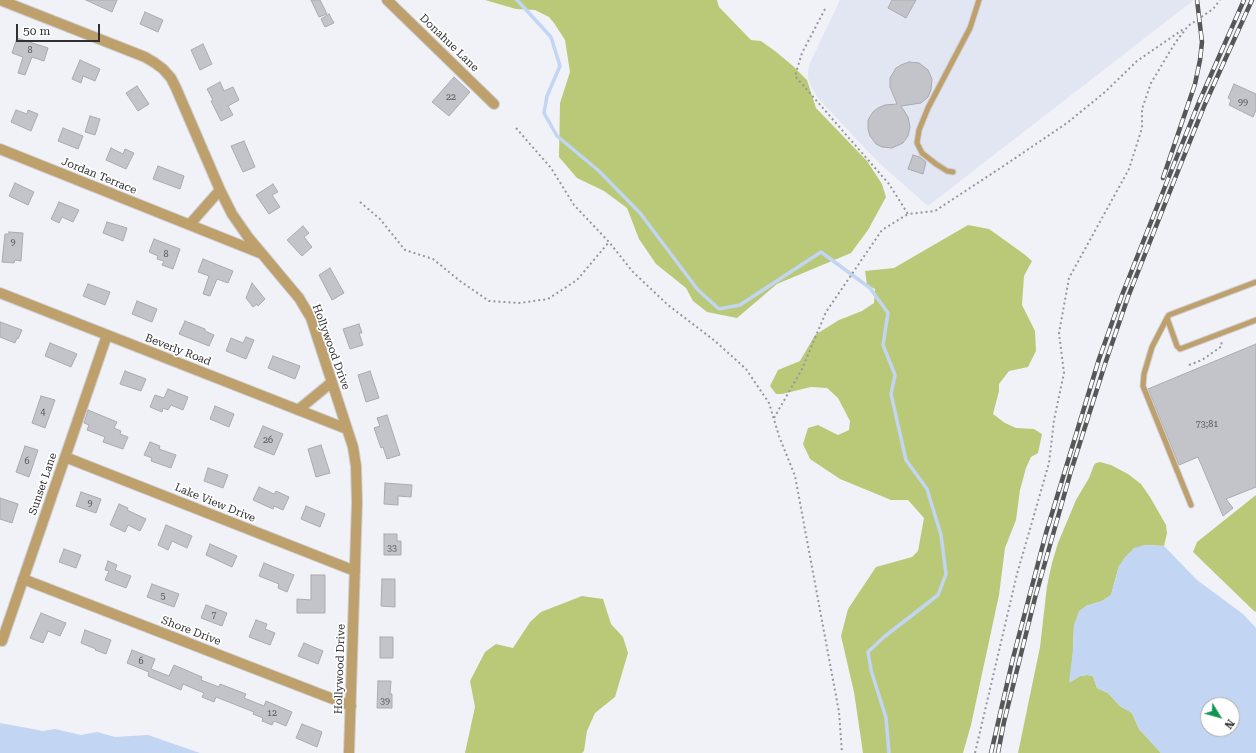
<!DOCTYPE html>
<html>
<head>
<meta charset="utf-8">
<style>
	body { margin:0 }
	#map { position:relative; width:1256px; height:753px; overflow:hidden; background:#f0f2f7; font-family:"Roboto Serif",serif }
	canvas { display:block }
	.north { position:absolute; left:1200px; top:697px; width:40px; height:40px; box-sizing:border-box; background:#fff; border:1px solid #adadad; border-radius:50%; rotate:127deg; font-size:11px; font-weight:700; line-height:16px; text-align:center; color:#313133 }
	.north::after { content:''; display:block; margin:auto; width:14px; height:18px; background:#129553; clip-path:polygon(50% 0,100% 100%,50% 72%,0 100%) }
	.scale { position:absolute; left:16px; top:24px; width:84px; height:18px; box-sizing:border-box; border:2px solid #313133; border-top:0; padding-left:5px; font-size:12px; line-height:14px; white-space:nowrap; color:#313133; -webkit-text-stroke:3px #fff; paint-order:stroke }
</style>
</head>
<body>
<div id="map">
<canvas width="1256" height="753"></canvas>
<div class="north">N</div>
<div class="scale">50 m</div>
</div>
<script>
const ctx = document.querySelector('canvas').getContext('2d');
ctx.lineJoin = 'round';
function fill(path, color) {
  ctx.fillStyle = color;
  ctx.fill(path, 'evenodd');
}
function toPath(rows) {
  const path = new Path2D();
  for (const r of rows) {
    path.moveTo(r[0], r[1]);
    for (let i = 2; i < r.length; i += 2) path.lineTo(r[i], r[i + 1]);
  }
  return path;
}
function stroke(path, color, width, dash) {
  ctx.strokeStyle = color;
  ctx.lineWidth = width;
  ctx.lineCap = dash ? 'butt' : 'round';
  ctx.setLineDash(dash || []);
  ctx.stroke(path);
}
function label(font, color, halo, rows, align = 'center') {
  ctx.font = font + ' "Roboto Serif",serif';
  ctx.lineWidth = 3.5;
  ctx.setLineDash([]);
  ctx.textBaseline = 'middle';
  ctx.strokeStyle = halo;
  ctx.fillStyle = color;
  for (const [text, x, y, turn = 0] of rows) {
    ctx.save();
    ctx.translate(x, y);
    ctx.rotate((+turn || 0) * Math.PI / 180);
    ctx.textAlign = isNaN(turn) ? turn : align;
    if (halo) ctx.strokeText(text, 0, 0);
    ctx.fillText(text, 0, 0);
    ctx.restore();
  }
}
const built = toPath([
	[840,0,1194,0,928,206,878,162,817,97,812,88,808,78,808,71,810,63]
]);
const green = toPath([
	[485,0,717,0,719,7,751,40,761,41,775,51,793,66,807,80,816,108,867,161,882,184,886,197,868,230,851,253,777,284,737,318,707,312,693,301,686,288,656,264,639,239,627,208,604,191,577,178,559,157,560,103,570,72,565,40,554,23,549,17,535,10,516,9],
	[968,225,989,229,1024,254,1032,261,1024,276,1022,305,1035,331,1036,351,1028,367,1009,371,999,384,999,391,993,414,1005,423,1016,428,1034,429,1042,434,1038,453,1031,457,1026,468,1020,490,1016,520,1005,548,999,595,971,725,963,753,863,753,854,692,841,636,848,609,876,567,912,557,918,551,924,518,908,500,891,500,840,479,810,459,803,444,808,428,818,425,838,435,849,430,850,421,838,398,827,388,811,387,782,394,776,394,770,386,778,370,800,361,815,335,839,320,862,311,874,303,875,289,867,285,865,271,894,268],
	[1100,462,1111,465,1128,474,1141,484,1150,497,1166,525,1167,533,1164,546,1144,545,1119,566,1111,595,1102,601,1086,606,1074,625,1073,651,1070,682,1080,676,1087,675,1093,676,1097,688,1108,693,1120,706,1132,713,1139,729,1161,753,1018,753,1040,647,1047,586,1052,563,1058,543,1076,500,1089,478,1094,465,1096,463],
	[1256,495,1256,612,1254,611,1193,552,1197,542],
	[582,596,603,599,611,624,623,637,628,653,615,697,595,713,587,731,584,751,582,753,465,753,475,707,470,681,485,652,496,644,513,648,530,622,541,612]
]);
const water = toPath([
	[1144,545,1164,546,1197,580,1243,614,1256,628,1256,753,1161,753,1139,729,1132,713,1120,706,1108,693,1097,688,1093,676,1087,675,1080,676,1069,682,1073,651,1074,625,1079,611,1086,606,1102,601,1111,595,1119,566,1125,557,1134,548],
	[1208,705,1232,705,1232,729,1208,729],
	[0,723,43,731,55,729,81,735,97,732,115,737,148,735,200,753,0,753]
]);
const stream = toPath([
	[517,0,551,37,560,66,547,96,544,113,557,136,599,171,640,213,698,290,719,309,740,305,821,252,870,288,888,313,883,345,895,375,891,394,906,460,927,489,941,535,946,574,938,595,884,637,868,652,871,670,886,718,889,753]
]);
const building = toPath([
	[86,0,117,0,112,12,86,0],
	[311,0,320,0,327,14,319,17,311,0],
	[892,0,916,0,906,18,888,8,892,0],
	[145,12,163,20,158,32,140,24,145,12],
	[329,14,334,23,325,27,321,19,329,14],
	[17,38,48,48,44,61,32,57,25,75,18,73,23,57,12,53,17,38],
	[203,44,212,64,200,70,191,50,203,44],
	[80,60,100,69,95,81,83,76,81,83,72,79,80,60],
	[909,62,919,63,928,70,932,79,931,90,928,97,921,103,901,106,908,117,910,127,908,136,903,143,892,148,882,147,876,144,870,136,868,129,868,120,873,112,878,108,885,105,897,104,890,87,890,78,896,68,901,65,909,62],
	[454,77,470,92,449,116,432,102,454,77],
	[220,82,224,91,233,87,239,100,228,106,233,115,221,121,211,101,213,100,207,89,220,82],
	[1234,84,1256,94,1256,110,1253,117,1229,105,1231,100,1228,98,1234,84],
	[137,86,149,104,138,111,126,93,137,86],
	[16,110,27,114,28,110,38,114,31,131,11,122,16,110],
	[90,116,100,119,95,135,85,132,90,116],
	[63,128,83,136,78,149,58,141,63,128],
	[244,141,255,167,243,172,231,146,244,141],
	[111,148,123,154,125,149,134,153,126,169,106,160,111,148],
	[913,155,920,157,926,162,923,174,908,169,913,155],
	[158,166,184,176,180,189,153,179,158,166],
	[15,183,34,192,28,205,9,196,15,183],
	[273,184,278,192,272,195,280,207,269,214,256,195,273,184],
	[59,202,79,210,73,222,62,217,59,223,51,219,59,202],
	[107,222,127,228,123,241,103,233,107,222],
	[303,226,309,233,304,237,312,247,302,256,287,240,303,226],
	[9,232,23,233,21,261,15,260,14,263,2,262,5,234,9,234,9,232],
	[154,239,180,249,173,269,162,265,164,261,157,259,158,256,149,252,154,239],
	[203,259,233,271,228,283,217,279,210,296,203,294,209,276,198,272,203,259],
	[330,268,344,293,332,300,319,275,330,268],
	[252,283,265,299,258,306,257,304,253,307,246,298,252,283],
	[88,284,110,292,105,305,83,296,88,284],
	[137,301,157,309,152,322,132,314,137,301],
	[185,321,205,329,205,331,214,335,209,346,179,334,185,321],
	[0,322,22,330,18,339,17,338,15,343,0,337,0,322],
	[359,324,362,333,359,333,363,345,350,349,343,329,359,324],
	[246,337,254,340,246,359,226,351,231,338,243,343,246,337],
	[50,343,77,354,71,367,45,356,50,343],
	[1256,344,1256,487,1226,499,1233,508,1223,516,1198,457,1179,465,1148,389,1256,344],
	[273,356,300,366,295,379,268,368,273,356],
	[125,371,146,379,141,391,120,384,125,371],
	[370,371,379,398,366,402,358,375,370,371],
	[168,389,188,397,183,410,171,405,168,410,163,408,162,412,150,407,155,395,164,398,168,389],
	[41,396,55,400,45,428,32,423,41,396],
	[215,406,234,414,229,427,210,419,215,406],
	[88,410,117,422,114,428,121,431,120,434,128,437,123,449,103,442,105,437,87,430,89,425,84,423,88,410],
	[387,415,400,455,387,459,383,447,381,448,374,428,380,426,377,418,387,415],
	[263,426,283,434,274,455,254,447,263,426],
	[150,442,160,446,159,449,176,455,171,468,151,461,152,458,144,455,150,442],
	[321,445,330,473,316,477,308,449,321,445],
	[25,446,38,450,29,477,16,472,25,446],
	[208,468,228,475,223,488,204,481,208,468],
	[385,483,412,485,411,497,398,496,398,505,384,504,385,483],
	[259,487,274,494,276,491,289,497,283,510,274,506,273,509,253,500,259,487],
	[81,492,101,499,96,513,76,506,81,492],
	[0,498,18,504,12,523,0,519,0,498],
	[119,504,128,508,127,510,146,519,140,531,128,525,125,532,110,525,119,504],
	[306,506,325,514,320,527,301,519,306,506],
	[166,525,192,536,187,548,172,541,168,550,158,545,166,525],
	[384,534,397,534,397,541,401,541,401,555,384,555,384,534],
	[210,544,237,556,232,567,206,555,210,544],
	[64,549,81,555,76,568,59,562,64,549],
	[108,561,117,565,115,570,131,576,126,588,105,580,109,571,105,570,108,561],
	[264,563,294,575,287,592,278,588,279,584,259,576,264,563],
	[311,575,325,575,325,613,297,613,297,599,311,600,311,575],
	[382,579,395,579,395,607,381,606,382,579],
	[152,584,179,594,174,607,147,597,152,584],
	[206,605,227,613,222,626,201,618,206,605],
	[41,613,66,623,60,636,48,631,43,643,30,638,41,613],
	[256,620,267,624,265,629,275,633,270,645,249,637,256,620],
	[85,630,111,640,106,654,95,650,96,649,81,643,85,630],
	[380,637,393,637,393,658,380,658,380,637],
	[304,643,323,651,318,664,298,656,304,643],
	[132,650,155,659,151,669,169,676,174,665,202,677,201,680,219,687,220,684,246,694,244,698,264,706,266,701,292,712,286,726,274,721,272,725,262,721,263,718,253,714,254,712,216,697,214,702,202,697,204,693,183,684,181,690,148,676,149,672,127,663,132,650],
	[378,681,391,681,390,694,392,694,392,708,377,708,378,681],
	[302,724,322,732,317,747,296,738,302,724]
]);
const path = toPath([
	[825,9,802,53,795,76,889,184,908,214,935,211,1005,165,1067,123,1105,92,1137,61,1185,28],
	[516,128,551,168,574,205,609,242,633,272,668,305,715,341,746,369,769,403,779,436,795,476,839,712,842,753],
	[360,202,380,219,405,250,433,259,460,281,489,301,519,303,548,299,577,280,609,242],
	[1189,365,1202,360,1222,346,1221,341],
	[774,418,802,369,826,312,882,230,908,214],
	[975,753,1017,574,1049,463,1054,420,1064,373,1059,333,1069,278,1129,169,1142,128,1142,109,1151,83,1175,43,1188,26,1213,9,1220,0]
]);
const lane = toPath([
	[953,172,947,171,936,164,922,153,917,143,919,130,928,108,970,28,979,0],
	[1256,282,1169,315,1167,318,1177,346,1180,349,1256,320],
	[1167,318,1152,347,1144,374,1143,386,1191,505]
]);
const street = toPath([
	[0,0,145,57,155,63,163,69,171,78,176,88,220,190,232,214,248,237,299,298,311,318,353,447,356,466,357,502,349,753],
	[387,0,494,104],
	[0,149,260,253],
	[190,224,220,190],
	[0,293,347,429],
	[298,410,332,382],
	[65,457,355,571],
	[23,579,351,706],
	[2,641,107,335]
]);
const rail = toPath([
	[1163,178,1195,84,1200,60,1202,42,1197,0],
	[991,753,1013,658,1046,533,1099,359,1122,295,1174,164,1199,102,1244,0],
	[998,753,1004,722,1035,598,1071,471,1106,361,1128,297,1180,166,1205,104,1252,0]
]);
const numberNames = [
	["8",30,50],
	["22",451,97],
	["99",1243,102],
	["9",13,242],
	["8",166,254],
	["4",43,412],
	["73;81",1207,424],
	["26",268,440],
	["6",27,461],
	["9",90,503],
	["33",392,548],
	["5",163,596],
	["7",214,615],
	["6",141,661],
	["39",385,701],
	["12",272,713]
];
const streetNames = [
	["Donahue Lane",449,43,44],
	["Jordan Terrace",99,176,22],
	["Hollywood Drive",331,347,70],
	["Beverly Road",178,350,21],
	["Sunset Lane",43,484,-71],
	["Lake View Drive",215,503,22],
	["Shore Drive",191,631,21],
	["Hollywood Drive",340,669,-88]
];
fill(built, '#e1e6f2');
fill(green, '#bac978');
fill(water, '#c2d5f2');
stroke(stream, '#c2d5f2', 3.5);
fill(building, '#c2c4c9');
stroke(building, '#a9abaf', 1);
stroke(lane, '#cecfd4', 7);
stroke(street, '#cecfd4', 12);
stroke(path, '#96979b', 2, [2, 3]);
stroke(lane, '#bea06c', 5);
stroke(street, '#bea06c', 10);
stroke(rail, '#57575a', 4.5);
stroke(rail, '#fff', 3, [9]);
label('9px', '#555658', null, numberNames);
label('11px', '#313133', '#fff', streetNames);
</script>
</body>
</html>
